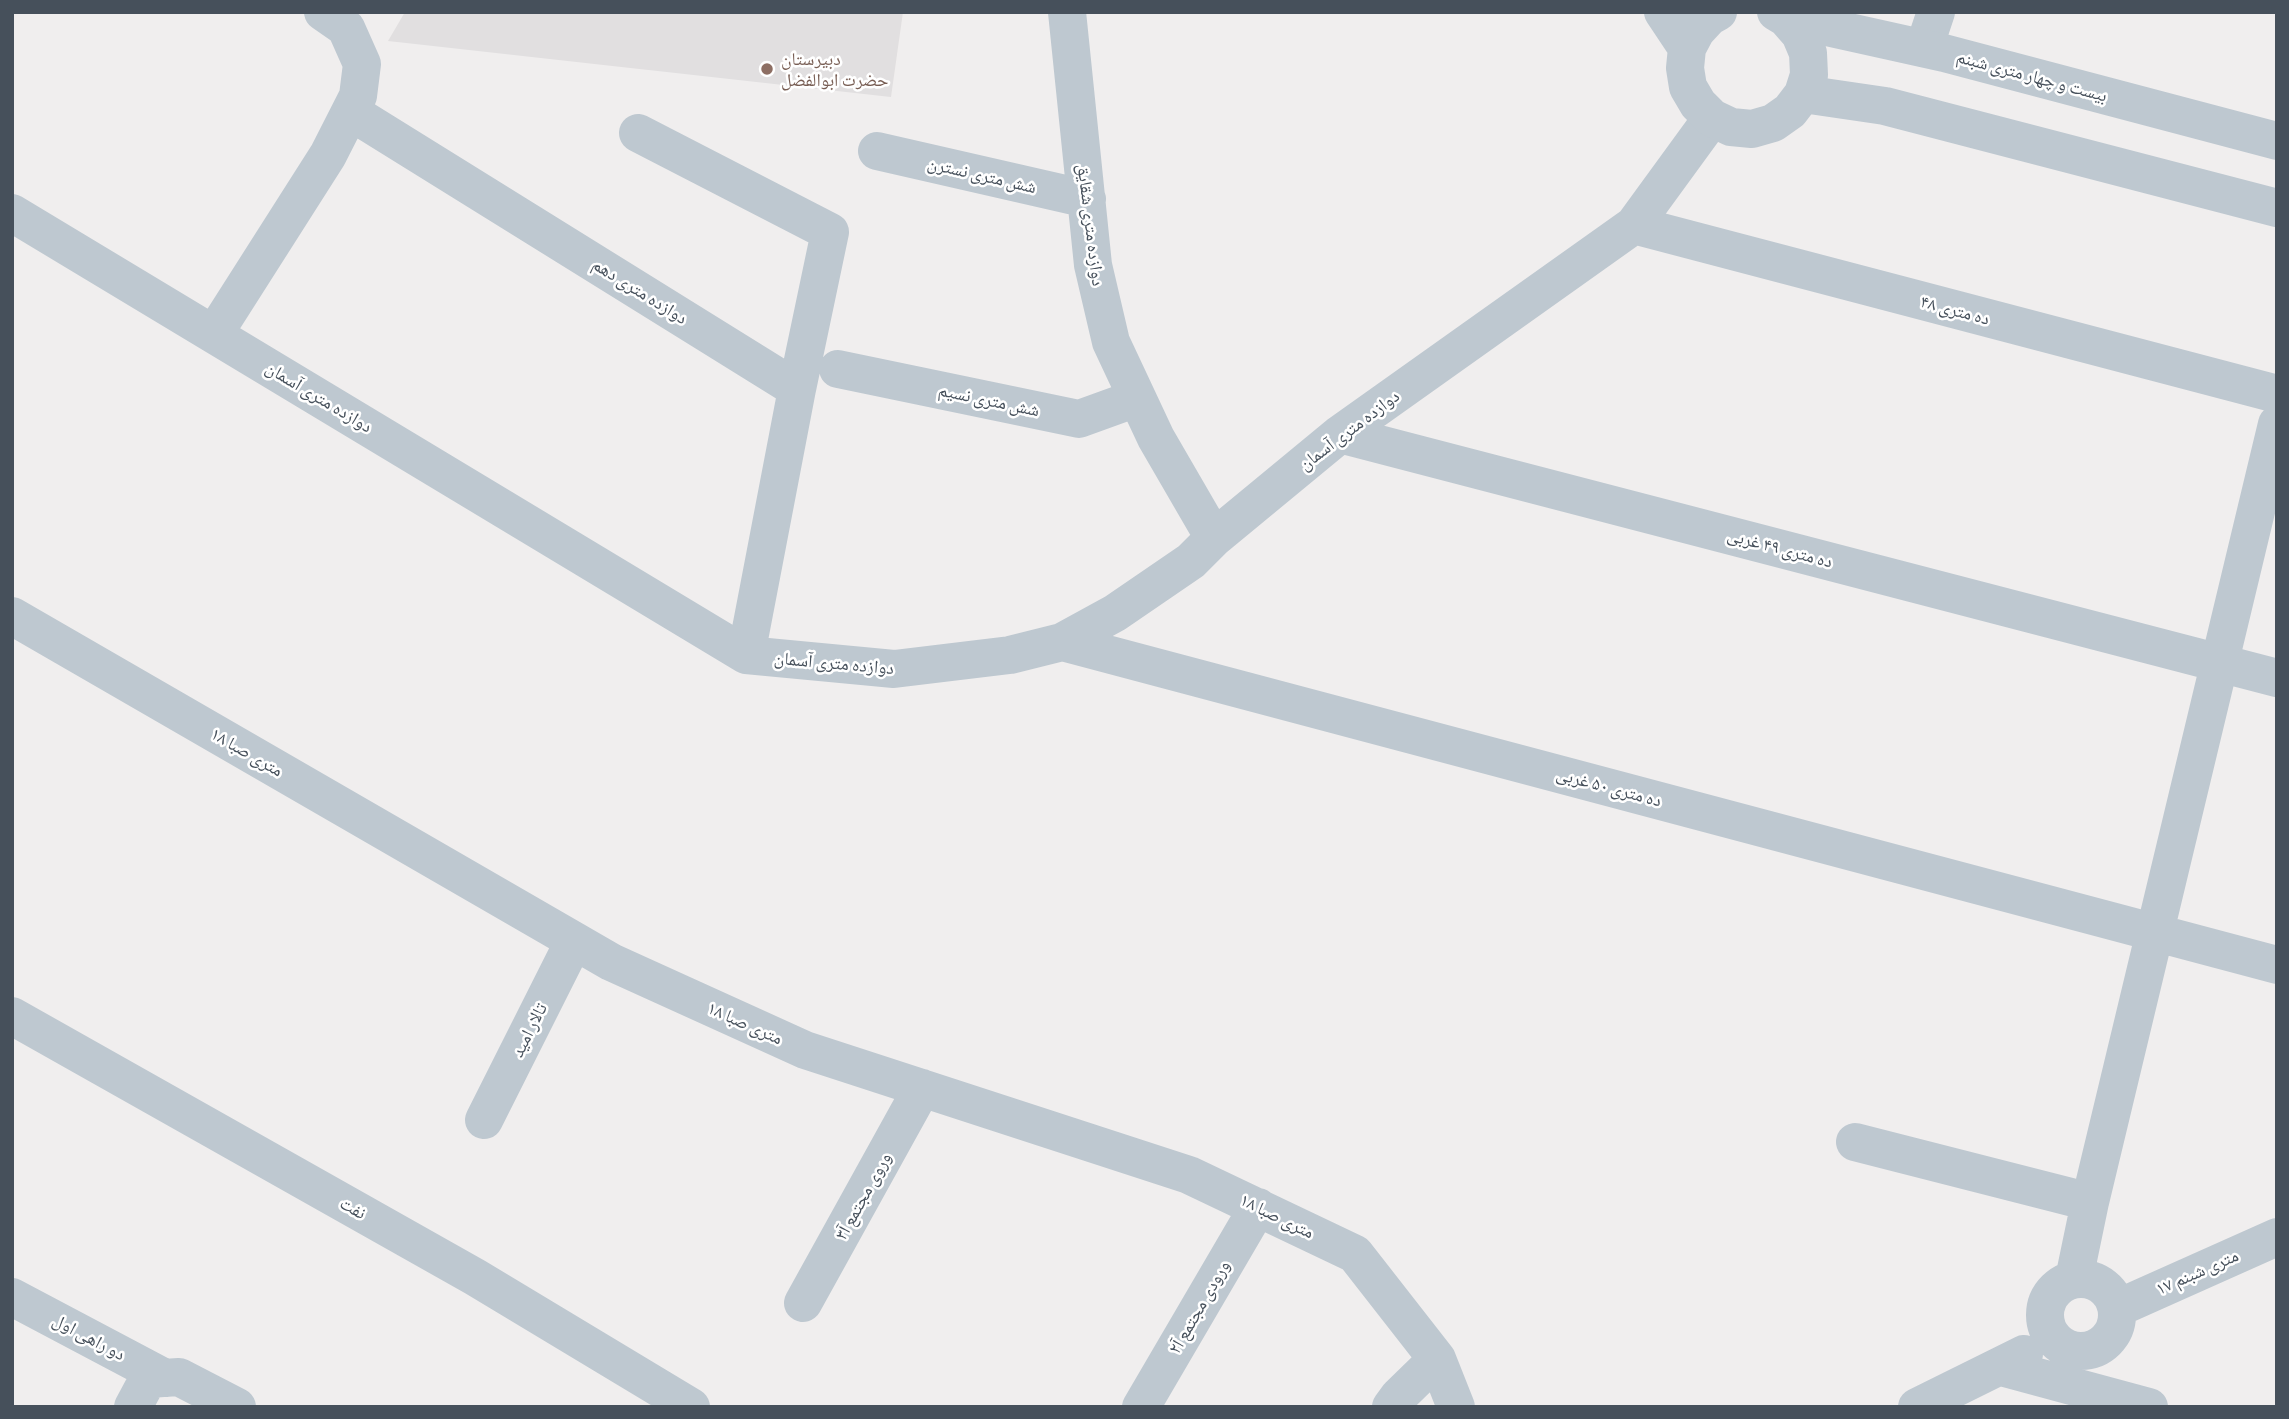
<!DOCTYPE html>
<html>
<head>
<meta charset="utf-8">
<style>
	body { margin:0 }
	#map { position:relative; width:2289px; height:1419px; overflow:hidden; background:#f0eeee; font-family:Commissioner,sans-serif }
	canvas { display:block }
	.frame { position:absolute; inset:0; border:14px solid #46505b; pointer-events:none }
</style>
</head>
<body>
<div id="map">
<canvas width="2289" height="1419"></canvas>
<div class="frame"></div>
</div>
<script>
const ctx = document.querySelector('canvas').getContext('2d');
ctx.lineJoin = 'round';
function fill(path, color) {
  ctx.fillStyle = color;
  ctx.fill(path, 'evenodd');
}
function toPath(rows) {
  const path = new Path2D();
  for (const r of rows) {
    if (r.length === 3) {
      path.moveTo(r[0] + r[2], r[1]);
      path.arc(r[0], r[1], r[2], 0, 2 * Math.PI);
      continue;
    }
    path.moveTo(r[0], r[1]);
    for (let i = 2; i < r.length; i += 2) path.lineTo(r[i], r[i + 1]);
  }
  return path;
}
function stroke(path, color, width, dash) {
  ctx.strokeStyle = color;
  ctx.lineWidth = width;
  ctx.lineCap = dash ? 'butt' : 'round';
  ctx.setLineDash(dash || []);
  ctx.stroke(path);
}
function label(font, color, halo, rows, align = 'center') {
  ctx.font = font + ' Commissioner,"Noto Naskh Arabic",sans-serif';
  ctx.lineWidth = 5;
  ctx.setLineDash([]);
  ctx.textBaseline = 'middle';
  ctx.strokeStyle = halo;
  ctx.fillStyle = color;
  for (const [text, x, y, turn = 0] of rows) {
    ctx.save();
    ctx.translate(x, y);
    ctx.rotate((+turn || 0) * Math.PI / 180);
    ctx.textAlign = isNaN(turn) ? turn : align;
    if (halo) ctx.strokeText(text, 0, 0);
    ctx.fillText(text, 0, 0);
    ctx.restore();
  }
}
const education = toPath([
	[405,12,903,12,891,97,388,41]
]);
const minor = toPath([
	[1067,12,1093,265,1111,342,1156,438,1214,538],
	[1924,48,1936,12],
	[351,112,797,389,746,655],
	[638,133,830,232,797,389],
	[877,151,1087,199],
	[12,213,746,655,894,669,1010,655,1062,642,1115,613,1191,561,1214,538,1340,434,1634,225,1712,118],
	[1634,225,2277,394],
	[214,334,328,155,358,96,362,64,346,28,323,12],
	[838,369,1079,419,1137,398],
	[1340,434,2277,678],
	[12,616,611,962,805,1050,1189,1175,1355,1254,1437,1359,1456,1407],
	[1062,642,2277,965],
	[12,1016,475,1277,691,1407],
	[484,1120,574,941],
	[1855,1142,2090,1202],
	[2081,1315,36],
	[2074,1279,2090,1202,2277,424],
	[12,1297,165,1378],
	[803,1303,922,1088],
	[2118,1308,2277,1237],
	[2001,1367,2149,1407],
	[133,1407,148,1379,179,1377,237,1407],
	[1141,1407,1258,1207],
	[1391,1407,1399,1396,1437,1359],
	[1917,1407,2024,1354]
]);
const tertiary = toPath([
	[1663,12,1687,48],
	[1718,12,1709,17,1696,31,1687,48,1685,68,1688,87,1698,104,1712,118,1731,127,1752,129,1773,123,1790,111,1803,94,1809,75,1808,53,1800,34,1786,18,1776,12],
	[1786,18,1944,53,2277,141],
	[1803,94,1885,106,2277,208]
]);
const markers = [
	[767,69,7,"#8d6e63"]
];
const educationNames = [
	["دبیرستان",781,59],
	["حضرت ابوالفضل",781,80]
];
const streetNames = [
	["بیست و چهار متری شبنم",2032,76,15],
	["شش متری نسترن",982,175,13],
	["دوازده متری شقایق",1091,225,83],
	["دوازده متری دهم",640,291,32],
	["ده متری ۴۸",1955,310,15],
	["دوازده متری آسمان",319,397,31],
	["شش متری نسیم",989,400,12],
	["دوازده متری آسمان",1349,430,-37],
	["ده متری ۴۹ غربی",1780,548,15],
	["دوازده متری آسمان",834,663,5],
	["متری صبا ۱۸",247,752,30],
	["ده متری ۵۰ غربی",1609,787,15],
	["متری صبا ۱۸",745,1023,24],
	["تالار امید",529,1030,-63],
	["وروی مجتمع آ۳",863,1196,-61],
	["نفت",353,1208,29],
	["متری صبا ۱۸",1277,1216,26],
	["۱۷ متری شبنم",2197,1272,-24],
	["ورودی مجتمع آ۲",1199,1307,-60],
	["دو راهی اول",89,1337,28]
];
fill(education, '#e1dfe0');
stroke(minor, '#bec8d0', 38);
stroke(tertiary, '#bec8d0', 38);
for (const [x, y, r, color] of markers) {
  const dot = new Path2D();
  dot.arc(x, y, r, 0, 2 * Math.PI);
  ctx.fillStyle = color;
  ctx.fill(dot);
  stroke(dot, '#fff', 2.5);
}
label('18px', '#785e54', '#fff', educationNames, 'left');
label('18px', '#46505b', '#fff', streetNames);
</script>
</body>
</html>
